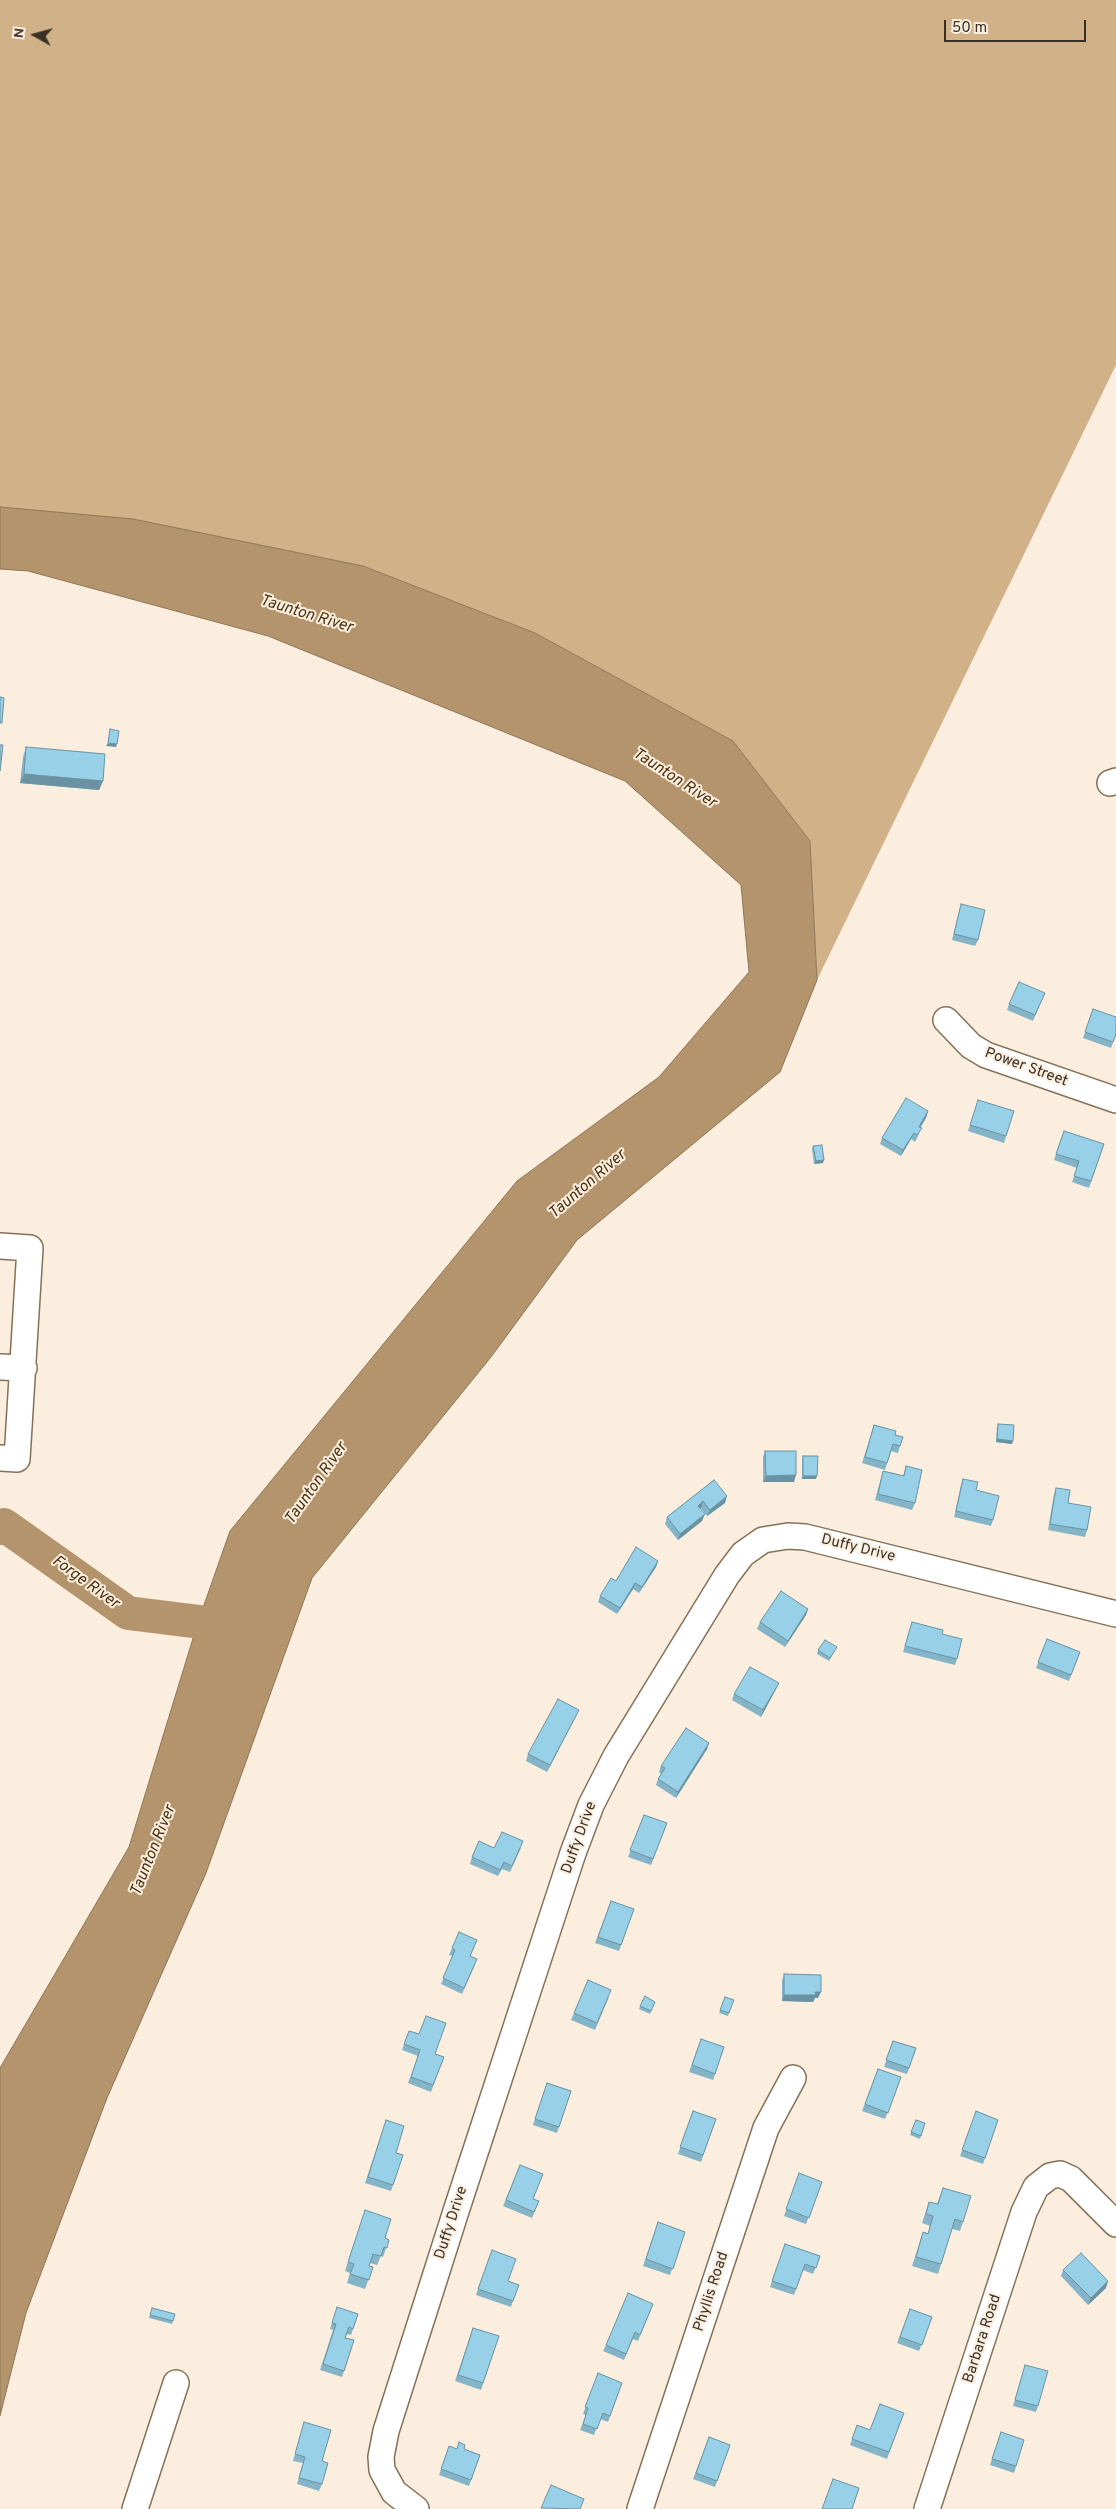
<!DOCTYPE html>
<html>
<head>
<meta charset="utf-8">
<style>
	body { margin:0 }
	#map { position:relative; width:1116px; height:2509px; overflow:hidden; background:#fceede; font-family:Overpass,sans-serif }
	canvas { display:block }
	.north { position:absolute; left:10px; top:10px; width:50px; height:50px; -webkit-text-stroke:4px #fceede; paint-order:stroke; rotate:277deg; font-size:14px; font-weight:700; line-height:20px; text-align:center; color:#383025 }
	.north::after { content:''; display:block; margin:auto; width:18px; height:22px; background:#383025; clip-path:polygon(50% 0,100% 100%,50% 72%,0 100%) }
	.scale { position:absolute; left:944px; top:20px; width:142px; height:22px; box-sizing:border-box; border:2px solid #383025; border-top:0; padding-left:6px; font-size:15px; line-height:18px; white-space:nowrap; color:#383025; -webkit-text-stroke:4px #fceede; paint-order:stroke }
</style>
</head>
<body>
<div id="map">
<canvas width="1116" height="2509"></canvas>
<div class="north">N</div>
<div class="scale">50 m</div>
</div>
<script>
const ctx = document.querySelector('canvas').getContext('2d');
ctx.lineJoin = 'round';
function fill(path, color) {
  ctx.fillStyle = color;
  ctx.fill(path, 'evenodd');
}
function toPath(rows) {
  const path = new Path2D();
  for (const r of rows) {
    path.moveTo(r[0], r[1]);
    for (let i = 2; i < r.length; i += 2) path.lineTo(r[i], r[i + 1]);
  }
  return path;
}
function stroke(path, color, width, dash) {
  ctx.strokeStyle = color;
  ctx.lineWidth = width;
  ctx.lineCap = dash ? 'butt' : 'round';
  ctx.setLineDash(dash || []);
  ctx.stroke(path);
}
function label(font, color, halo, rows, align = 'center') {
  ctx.font = font + ' Overpass,sans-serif';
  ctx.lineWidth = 4;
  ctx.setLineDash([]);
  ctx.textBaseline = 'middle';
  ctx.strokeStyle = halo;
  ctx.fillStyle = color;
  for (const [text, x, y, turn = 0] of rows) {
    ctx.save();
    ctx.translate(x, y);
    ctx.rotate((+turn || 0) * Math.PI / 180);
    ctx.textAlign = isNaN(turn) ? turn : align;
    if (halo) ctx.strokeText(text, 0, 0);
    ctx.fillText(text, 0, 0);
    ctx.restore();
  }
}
const forest = toPath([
	[0,0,1116,0,1116,365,817,980,810,841,733,741,535,633,363,566,133,519,0,507]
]);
const water = toPath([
	[0,507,133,519,363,566,535,633,733,741,810,841,817,980,780,1072,577,1240,491,1357,312,1578,206,1873,107,2098,26,2313,0,2416,0,2068,129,1847,198,1622,230,1531,517,1181,659,1077,749,972,741,885,625,781,268,636,28,571,0,569,0,507]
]);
const river = toPath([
	[0,1528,4,1525,128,1613,240,1627]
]);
const minor = toPath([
	[1110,783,1116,781],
	[946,1020,971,1046,986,1055,1116,1100],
	[0,1246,30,1248,17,1459,0,1458],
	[0,1367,24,1368],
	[135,2509,176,2383],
	[416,2509,394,2492,382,2470,381,2457,386,2431,457,2208,573,1853,591,1805,616,1756,727,1575,743,1554,763,1540,788,1536,805,1537,1116,1614],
	[640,2509,766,2128,793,2078],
	[927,2509,1024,2212,1036,2187,1050,2176,1060,2174,1071,2179,1116,2224]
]);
const wall = toPath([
	[26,747,103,781,99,790,20,783,23,757],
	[961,904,978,940,975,946,952,940],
	[1045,993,1033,1021,1007,1010,1009,1004],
	[1093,1009,1116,1034,1111,1048,1083,1038],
	[978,1100,1014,1111,1004,1143,968,1131],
	[928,1111,926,1118,920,1127,919,1134,915,1142,911,1139,901,1156,880,1144,882,1138],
	[1064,1131,1104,1144,1089,1188,1072,1182,1077,1168,1054,1160],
	[813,1146,823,1163,814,1164,812,1149],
	[998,1424,1012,1444,996,1442,997,1427],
	[874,1425,895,1435,900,1446,898,1453,891,1451,885,1470,862,1463],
	[765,1451,794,1482,763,1482,763,1457],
	[803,1456,816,1479,802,1479,802,1459],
	[906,1466,915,1503,912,1510,875,1500,883,1471,903,1476],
	[963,1479,976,1490,993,1520,991,1526,954,1517,961,1485],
	[714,1480,725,1503,707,1516,701,1508,700,1508,702,1521,678,1540,665,1524,667,1517],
	[1056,1488,1087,1530,1085,1537,1048,1530,1054,1494],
	[658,1561,656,1567,639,1593,633,1589,617,1614,598,1602,600,1596,616,1581],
	[808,1609,806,1615,785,1647,757,1629,760,1622],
	[912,1622,942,1634,957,1659,955,1665,903,1652],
	[1047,1639,1080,1652,1069,1681,1036,1668],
	[837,1647,829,1661,817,1654,818,1650],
	[779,1683,776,1689,761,1717,732,1700,734,1694],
	[576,1716,547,1772,526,1761,528,1754],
	[709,1743,707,1749,676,1798,656,1785,658,1779,661,1774,659,1772,661,1766],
	[644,1815,667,1823,651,1865,628,1857],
	[494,1848,521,1848,510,1872,502,1869,498,1876,470,1864,472,1857],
	[611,1901,634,1909,619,1951,595,1943],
	[475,1946,470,1956,475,1965,462,1994,441,1984,453,1956,449,1955,452,1948],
	[784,1974,818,1998,815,1998,813,2002,782,2001,782,1981],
	[609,1997,595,2030,571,2020,574,2013],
	[725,1997,729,2013,728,2016,719,2013],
	[655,2002,650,2014,639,2009,640,2006],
	[409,2031,435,2054,444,2057,431,2092,408,2083,418,2056,402,2050],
	[701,2039,724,2047,713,2080,689,2072],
	[893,2041,916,2048,907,2074,884,2067],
	[878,2069,901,2077,885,2119,862,2111],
	[547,2083,571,2091,557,2133,533,2125],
	[693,2111,716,2119,701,2162,678,2154],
	[976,2111,998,2120,983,2164,960,2156],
	[386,2120,396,2153,403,2155,391,2191,365,2183],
	[916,2120,925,2123,920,2139,910,2135],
	[520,2165,533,2199,539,2201,532,2218,503,2206],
	[799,2173,822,2182,806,2224,784,2216],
	[943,2188,963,2222,960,2231,952,2229,938,2274,912,2266,923,2232,928,2233,930,2226,922,2223,929,2202,937,2204],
	[362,2219,385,2238,389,2240,383,2257,381,2256,377,2265,370,2263,369,2266,373,2267,365,2289,347,2283,350,2273,345,2271],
	[658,2222,685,2232,670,2275,643,2266],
	[785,2244,820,2256,813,2274,803,2270,794,2295,770,2287],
	[492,2250,508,2281,513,2301,511,2307,476,2295],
	[1063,2270,1106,2288,1088,2305,1061,2276],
	[337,2307,358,2314,351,2335,347,2334,345,2338,354,2340,342,2377,320,2370,333,2330,330,2329],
	[152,2308,175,2314,172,2324,149,2318],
	[910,2309,932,2317,919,2351,897,2343],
	[651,2310,638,2341,633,2339,624,2360,603,2351,606,2345],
	[473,2328,499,2336,481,2390,455,2381],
	[1025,2365,1038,2406,1036,2412,1013,2406],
	[598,2373,622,2383,608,2422,600,2419,594,2435,580,2430,586,2415,583,2414],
	[904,2413,887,2459,850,2445,857,2425,870,2430],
	[304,2422,322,2461,322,2484,319,2491,297,2484,303,2463,293,2461],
	[1001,2432,1024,2440,1014,2473,990,2465],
	[709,2437,730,2445,715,2487,693,2479],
	[449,2446,457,2449,464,2449,480,2455,469,2486,439,2475]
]);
const shadedWall = toPath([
	[108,743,117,744,116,747,106,746],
	[24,774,103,781,99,790,20,783],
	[928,1111,926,1118,917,1133,919,1127],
	[914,1133,911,1139,901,1156,903,1150],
	[824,1160,823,1163,814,1164,816,1161],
	[997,1439,1013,1441,1012,1444,996,1442],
	[796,1475,794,1482,763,1482,766,1476],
	[803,1476,817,1476,816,1479,802,1479],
	[727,1496,725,1503,707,1516,710,1510],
	[703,1501,701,1508,695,1512,698,1506],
	[705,1514,702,1521,678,1540,680,1534],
	[658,1561,656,1567,639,1593,642,1587],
	[635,1583,633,1589,617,1614,620,1608],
	[808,1609,806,1615,785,1647,788,1641],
	[779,1683,776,1689,761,1717,763,1710],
	[579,1710,576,1716,547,1772,550,1765],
	[709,1743,707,1749,676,1798,678,1792],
	[815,1992,821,1992,818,1998,815,1998,813,2002,782,2001,784,1995],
	[1108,2281,1106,2288,1088,2305,1091,2298]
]);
const building = toPath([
	[0,697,4,698,2,723,0,723,0,697],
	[110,729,119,731,117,744,108,743,110,729],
	[0,745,3,745,0,771,0,745],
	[26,747,105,754,103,781,24,774,26,747],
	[961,904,985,910,978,940,954,934,961,904],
	[1019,982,1045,993,1035,1015,1009,1004,1019,982],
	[1093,1009,1116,1017,1116,1034,1113,1042,1085,1032,1093,1009],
	[906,1098,928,1111,919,1127,922,1128,917,1135,914,1133,903,1150,882,1138,906,1098],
	[978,1100,1014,1111,1006,1136,970,1125,978,1100],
	[1064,1131,1104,1144,1091,1181,1074,1176,1079,1161,1056,1154,1064,1131],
	[822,1145,824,1160,816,1161,813,1146,822,1145],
	[998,1424,1014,1425,1013,1441,997,1439,998,1424],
	[874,1425,896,1431,895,1435,903,1437,900,1446,893,1444,887,1463,865,1457,874,1425],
	[765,1451,796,1451,796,1475,766,1476,765,1451],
	[803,1456,818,1456,817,1476,803,1476,803,1456],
	[906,1466,922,1470,915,1503,878,1494,883,1471,904,1476,906,1466],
	[963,1479,978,1482,976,1490,999,1496,993,1520,956,1511,963,1479],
	[714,1480,727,1496,710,1510,703,1501,698,1506,705,1514,680,1534,667,1517,714,1480],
	[1056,1488,1070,1490,1068,1503,1091,1507,1087,1530,1050,1524,1056,1488],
	[636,1547,658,1561,642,1587,635,1583,620,1608,600,1596,611,1578,616,1581,636,1547],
	[781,1591,808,1609,788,1641,760,1622,781,1591],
	[912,1622,943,1630,942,1634,962,1639,957,1659,905,1646,912,1622],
	[1047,1639,1080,1652,1071,1675,1038,1662,1047,1639],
	[825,1640,837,1647,830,1658,818,1650,825,1640],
	[750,1667,779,1683,763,1710,734,1694,750,1667],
	[558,1699,579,1710,550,1765,528,1754,558,1699],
	[686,1728,709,1743,678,1792,658,1779,665,1768,661,1766,686,1728],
	[644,1815,667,1823,653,1859,630,1850,644,1815],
	[502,1832,523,1841,512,1866,504,1862,500,1870,472,1857,479,1841,494,1848,502,1832],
	[611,1901,634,1909,621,1945,598,1937,611,1901],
	[459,1932,477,1940,470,1956,477,1959,464,1988,443,1978,455,1950,452,1948,459,1932],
	[784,1974,821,1975,821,1992,815,1992,816,1995,784,1995,784,1974],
	[588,1980,611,1990,597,2023,574,2013,588,1980],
	[645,1996,655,2002,651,2011,640,2006,645,1996],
	[725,1997,734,2000,729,2013,720,2010,725,1997],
	[426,2016,446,2023,435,2054,444,2057,433,2085,411,2077,420,2050,404,2044,409,2031,419,2034,426,2016],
	[701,2039,724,2047,715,2074,692,2065,701,2039],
	[893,2041,916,2048,909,2068,886,2060,893,2041],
	[878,2069,901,2077,888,2113,865,2104,878,2069],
	[547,2083,571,2091,559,2127,535,2119,547,2083],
	[693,2111,716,2119,703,2155,680,2147,693,2111],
	[976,2111,998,2120,985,2158,962,2150,976,2111],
	[386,2120,404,2126,396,2153,403,2155,393,2185,368,2177,386,2120],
	[916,2120,925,2123,921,2136,911,2132,916,2120],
	[520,2165,543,2174,533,2199,539,2201,534,2212,506,2200,520,2165],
	[799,2173,822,2182,809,2218,786,2209,799,2173],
	[943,2188,971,2196,963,2222,955,2219,941,2264,916,2257,923,2232,928,2234,933,2216,926,2214,929,2202,938,2204,943,2188],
	[365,2210,391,2219,385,2238,389,2240,387,2248,384,2247,381,2256,373,2254,369,2266,373,2267,369,2280,350,2274,354,2264,348,2262,365,2210],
	[658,2222,685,2232,673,2269,646,2259,658,2222],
	[785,2244,820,2256,816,2268,805,2264,796,2289,772,2281,785,2244],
	[492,2250,516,2259,508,2281,519,2285,513,2301,478,2289,492,2250],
	[1081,2253,1108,2281,1091,2298,1063,2270,1081,2253],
	[628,2293,653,2304,640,2335,635,2332,626,2354,606,2345,628,2293],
	[337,2307,358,2314,353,2329,349,2327,345,2338,354,2340,344,2371,323,2364,336,2324,332,2323,337,2307],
	[152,2308,175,2314,173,2321,150,2315,152,2308],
	[910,2309,932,2317,922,2345,900,2337,910,2309],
	[473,2328,499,2336,483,2383,458,2375,473,2328],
	[1025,2365,1048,2371,1038,2406,1015,2400,1025,2365],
	[598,2373,622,2383,610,2416,603,2413,597,2429,583,2424,588,2408,585,2407,598,2373],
	[880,2404,904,2413,889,2452,852,2439,857,2425,870,2430,880,2404],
	[304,2422,331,2430,322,2461,328,2463,322,2484,299,2478,305,2457,295,2454,304,2422],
	[1001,2432,1024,2440,1016,2466,992,2459,1001,2432],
	[709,2437,730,2445,717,2481,696,2473,709,2437],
	[459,2442,465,2445,464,2449,480,2455,471,2480,441,2469,449,2446,457,2449,459,2442],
	[833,2479,859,2488,852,2509,822,2509,833,2479],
	[551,2485,584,2499,580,2509,541,2508,551,2485]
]);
const streetNames = [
	["Power Street",1026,1068,20],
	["Duffy Drive",858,1549,14],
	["Duffy Drive",580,1838,-70],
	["Duffy Drive",452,2223,-72],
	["Phyllis Road",712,2292,-72],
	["Barbara Road",983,2339,-72]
];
const waterNames = [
	["Taunton River",306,615,17],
	["Taunton River",674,779,33],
	["Taunton River",588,1185,-41],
	["Taunton River",317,1484,-55],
	["Forge River",85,1583,36],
	["Taunton River",154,1851,-68]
];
fill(forest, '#d1b188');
fill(water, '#b3946c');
stroke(water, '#8e7657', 1);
stroke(river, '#b3946c', 34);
stroke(minor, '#847158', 28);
stroke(minor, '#fff', 25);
fill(wall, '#83b4c7');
fill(shadedWall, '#6a92a2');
fill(building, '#98d1e7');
stroke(building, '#6a92a2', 1);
label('15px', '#383025', '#fceede', streetNames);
label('italic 16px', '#493211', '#fceede', waterNames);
</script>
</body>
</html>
